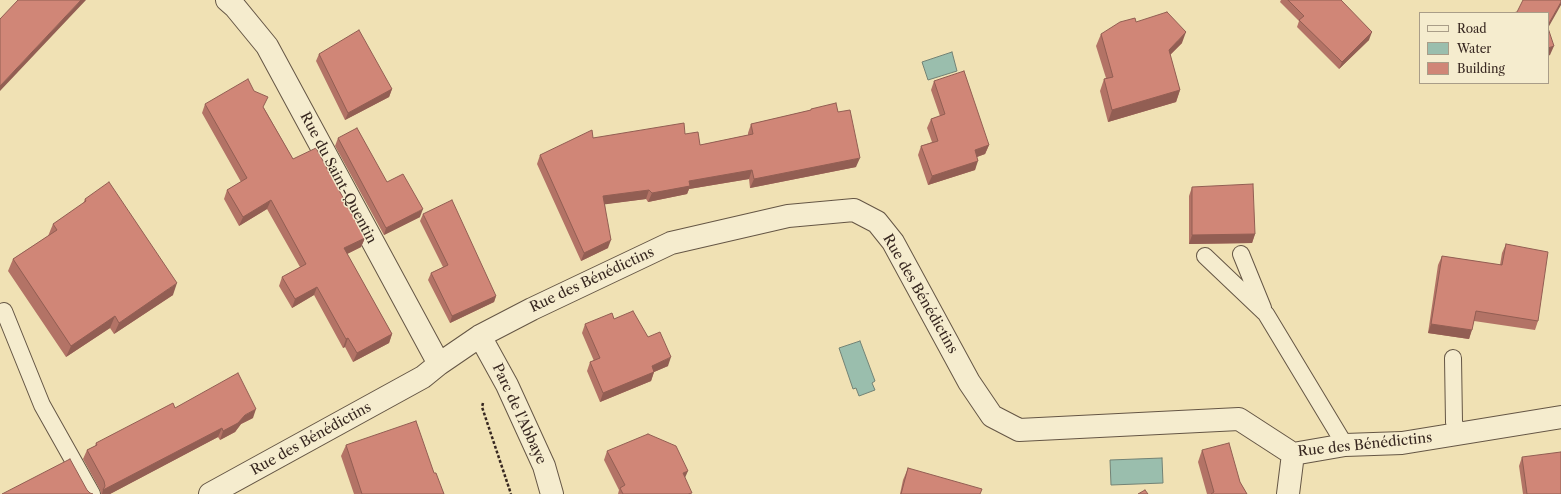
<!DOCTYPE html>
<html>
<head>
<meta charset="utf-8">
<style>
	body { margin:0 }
	#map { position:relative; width:1561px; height:494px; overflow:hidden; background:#f0e1b4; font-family:"Libre Caslon Text",serif }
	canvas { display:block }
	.legend { position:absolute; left:1419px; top:12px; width:130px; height:72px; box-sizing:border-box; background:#f5ecce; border:1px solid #a99d88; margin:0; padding:5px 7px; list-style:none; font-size:12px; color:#372720 }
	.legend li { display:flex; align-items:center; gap:8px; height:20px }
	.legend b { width:20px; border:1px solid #a99d88 }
</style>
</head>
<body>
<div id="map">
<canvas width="1561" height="494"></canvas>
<ul class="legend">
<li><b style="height:5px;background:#f5ecce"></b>Road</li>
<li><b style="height:11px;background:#9abead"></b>Water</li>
<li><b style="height:11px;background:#d08677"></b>Building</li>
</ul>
</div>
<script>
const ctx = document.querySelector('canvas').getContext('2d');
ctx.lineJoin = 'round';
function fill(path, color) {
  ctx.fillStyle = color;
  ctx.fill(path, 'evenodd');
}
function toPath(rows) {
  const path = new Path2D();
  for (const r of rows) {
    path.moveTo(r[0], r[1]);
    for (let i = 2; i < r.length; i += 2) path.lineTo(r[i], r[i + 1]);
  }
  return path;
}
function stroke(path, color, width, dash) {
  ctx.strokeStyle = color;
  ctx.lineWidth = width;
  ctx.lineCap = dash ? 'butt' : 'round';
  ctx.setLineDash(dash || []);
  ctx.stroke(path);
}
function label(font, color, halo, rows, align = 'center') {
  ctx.font = font + ' "Libre Caslon Text",serif';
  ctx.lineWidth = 3;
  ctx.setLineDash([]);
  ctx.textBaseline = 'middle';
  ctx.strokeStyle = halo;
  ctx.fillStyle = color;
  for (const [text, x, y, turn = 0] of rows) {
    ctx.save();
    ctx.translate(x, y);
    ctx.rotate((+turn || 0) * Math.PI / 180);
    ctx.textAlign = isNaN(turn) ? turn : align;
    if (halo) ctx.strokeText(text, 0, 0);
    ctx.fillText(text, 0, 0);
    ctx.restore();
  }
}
const water = toPath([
	[952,52,957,71,928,80,922,62,952,52],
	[860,341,875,381,872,383,875,390,859,396,856,388,853,389,839,348,860,341],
	[1162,458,1163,483,1111,485,1110,460,1162,458]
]);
const path = toPath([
	[483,403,482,407,511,494]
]);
const lane = toPath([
	[1241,254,1263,308],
	[1205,256,1266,314,1345,445],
	[4,311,42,405,92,494],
	[1453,358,1454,422,1458,434]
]);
const street = toPath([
	[227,0,235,7,267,46,439,364],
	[480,336,507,385,544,466,552,494],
	[210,494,423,377,439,364,480,336,532,309,671,243,788,216,854,210,877,222,893,242,969,382,992,416,1019,430,1239,419,1293,454,1345,445,1402,443,1561,417],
	[1288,494,1293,454]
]);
const wall = toPath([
	[1281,0,1341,0,1369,40,1339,69,1297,27,1299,21,1280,2],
	[1136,22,1182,43,1170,55,1180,90,1176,102,1108,122,1100,91,1104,79,1106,78,1096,46,1101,34],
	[319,54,392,89,389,97,345,120,316,61],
	[934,81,989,145,985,154,977,157,975,170,928,185,918,155,921,146,932,142,927,128,931,119,940,116,931,90],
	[205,104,264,108,293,159,365,238,361,247,347,254,392,334,389,343,353,362,345,347,343,348,314,295,292,308,279,286,282,277,300,267,267,209,239,226,224,199,227,190,241,182,202,113],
	[811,109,838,112,856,167,750,188,749,179,689,189,687,194,648,202,646,199,605,204,608,248,581,261,537,164,540,155,593,138,685,134,700,145,748,135,748,133,751,124,811,110],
	[338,138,387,182,420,217,384,235,335,146],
	[1192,187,1255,234,1252,243,1189,244,1189,196],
	[85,199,173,295,114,334,110,328,66,357,8,271,13,259,48,236,53,224,83,204],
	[423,214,496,296,494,302,450,323,428,280,431,273,443,267,420,221],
	[1506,244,1538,321,1535,330,1474,321,1469,339,1428,333,1438,265,1442,256,1500,265,1502,253],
	[614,319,648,337,668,366,654,372,651,381,600,402,587,371,590,362,594,361,582,333,585,324],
	[253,418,241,424,235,432,220,440,218,437,110,494,101,494,100,490,83,459,87,450,95,446,96,443],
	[346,445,434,473,444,494,354,494,341,456],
	[1202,450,1240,482,1247,494,1207,494,1198,462],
	[607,451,685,478,691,494,618,494,619,490,604,460],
	[1522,457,1561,494,1523,494,1519,466],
	[908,468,980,494,900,494,903,480]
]);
const shadedWall = toPath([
	[81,0,86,0,0,91,0,86],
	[1561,2,1561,5,1548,28,1548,25],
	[1186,32,1182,43,1164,61,1169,50],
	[1372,32,1369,40,1339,69,1342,62],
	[1554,46,1550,55,1548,56,1548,48],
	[392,89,389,97,345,120,348,113],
	[1180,90,1176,102,1108,122,1112,110],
	[989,145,985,154,971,159,975,150],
	[860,158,856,167,750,188,754,179],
	[978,161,975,170,928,185,932,176],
	[752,170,749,179,689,189,687,194,648,202,652,193,689,181],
	[649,190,646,199,600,205,603,196],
	[271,200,267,209,239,226,243,217],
	[423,209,420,217,384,235,386,228],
	[1255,234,1252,243,1189,244,1192,235],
	[365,238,361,247,341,257,344,248],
	[611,240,608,248,581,261,584,253],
	[177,283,173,295,114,334,119,323],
	[317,287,314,295,292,308,295,299],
	[496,296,494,302,450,323,452,316],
	[115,316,110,328,66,357,71,346],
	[1431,324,1472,330,1469,339,1428,333],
	[392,334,389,343,353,362,357,353],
	[348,338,345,347,343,348,346,339],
	[671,357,668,366,654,372,651,381,600,402,603,393,652,366],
	[256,409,253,418,241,424,235,432,220,440,223,431,245,415],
	[222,428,218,437,110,494,102,494,103,490],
	[688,471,684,480,683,473]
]);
const building = toPath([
	[18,0,81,0,0,86,0,19,18,0],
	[1288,0,1341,0,1372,32,1342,62,1299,20,1304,16,1288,0],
	[1523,0,1561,0,1561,2,1548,25,1548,13,1513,13,1517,12,1523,0],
	[1167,12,1186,32,1169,50,1180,90,1112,110,1104,79,1113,77,1101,34,1120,22,1135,18,1136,22,1167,12],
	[1548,28,1554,46,1548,48,1548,28],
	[359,30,392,89,348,113,319,54,359,30],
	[964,71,989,145,975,150,978,161,932,176,921,146,938,141,931,119,945,114,934,81,964,71],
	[248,79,254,91,268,97,263,107,293,159,316,148,365,238,344,248,392,334,357,353,348,338,346,339,317,287,295,299,282,277,306,264,271,200,243,217,227,190,247,178,205,104,248,79],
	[836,103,838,112,850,110,860,158,754,179,752,170,689,181,690,186,652,193,649,190,603,196,611,240,584,253,540,155,592,130,593,138,684,123,685,134,698,132,700,145,753,134,751,124,811,110,811,109,836,103],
	[357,128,387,182,403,174,423,209,386,228,338,138,357,128],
	[109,182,177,283,119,323,115,316,71,346,13,259,57,230,53,224,86,201,85,199,109,182],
	[1253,184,1255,234,1192,235,1192,187,1253,184],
	[452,200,496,296,452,316,431,273,448,265,423,214,452,200],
	[1506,244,1548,252,1538,321,1476,311,1472,330,1431,324,1442,256,1502,265,1506,244],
	[633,311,648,337,660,332,671,357,652,366,654,372,603,393,590,362,600,358,585,324,612,313,614,319,633,311],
	[238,373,256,409,245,415,238,423,223,431,222,428,103,490,105,486,104,481,87,450,97,445,96,443,173,403,175,408,238,373],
	[416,421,434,473,436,473,444,494,362,494,346,445,416,421],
	[648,434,676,446,688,471,683,473,692,493,688,494,623,494,620,488,625,485,607,451,648,434],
	[1229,443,1240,482,1247,494,1211,494,1214,492,1202,450,1229,443],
	[1561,452,1561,494,1527,494,1522,457,1561,452],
	[70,459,87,490,90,493,93,494,2,494,70,459],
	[908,468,982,489,980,494,901,494,908,468],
	[1145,490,1148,494,1138,494,1145,490]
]);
const streetNames = [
	["Rue du Saint-Quentin",338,178,62],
	["Rue des Bénédictins",592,280,-25],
	["Rue des Bénédictins",920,294,60],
	["Parc de l'Abbaye",519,414,65],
	["Rue des Bénédictins",311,439,-29],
	["Rue des Bénédictins",1365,445,-6]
];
fill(water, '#9abead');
stroke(water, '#728275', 1);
stroke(lane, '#655645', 18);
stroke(street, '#655645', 24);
stroke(path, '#372720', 2.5, [3, 2]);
stroke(lane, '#f5ecce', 16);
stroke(street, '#f5ecce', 22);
fill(wall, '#b37366');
fill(shadedWall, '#925e53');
fill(building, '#d08677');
stroke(building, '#925e53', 1);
label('14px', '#372720', '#f5ecce', streetNames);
</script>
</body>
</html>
